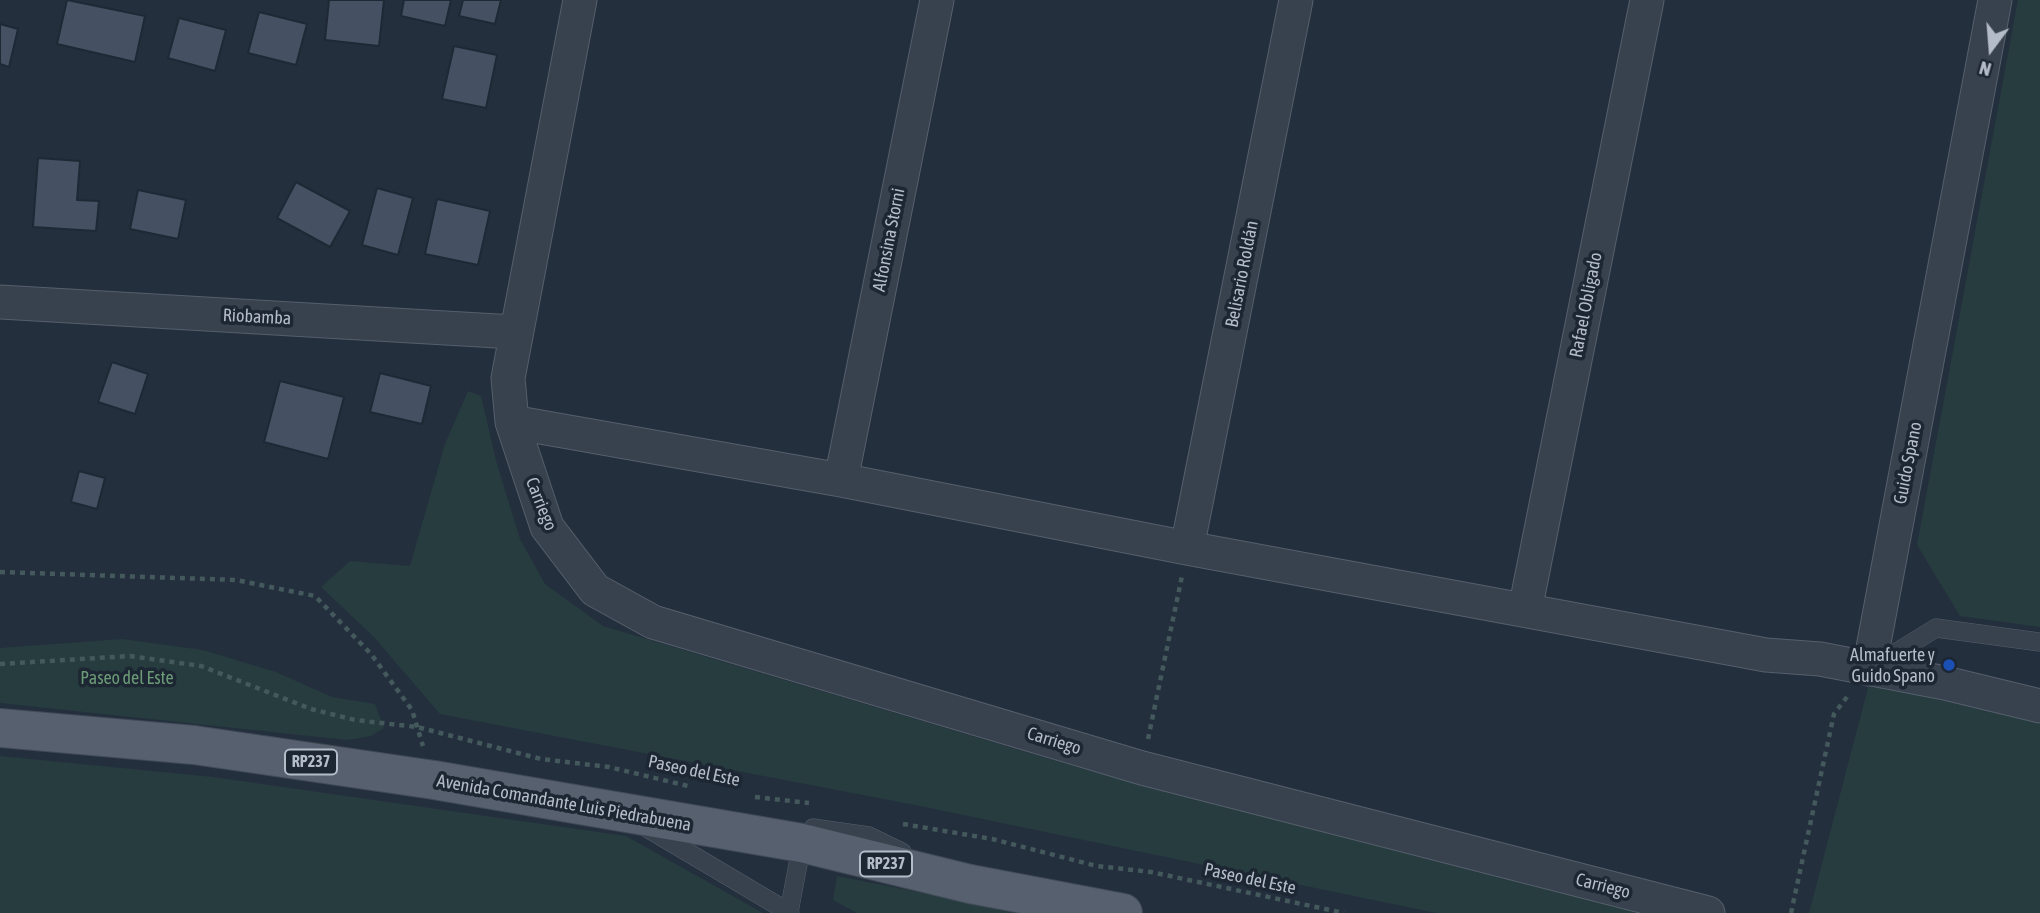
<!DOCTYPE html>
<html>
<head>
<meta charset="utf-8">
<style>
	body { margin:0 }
	#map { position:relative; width:2040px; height:913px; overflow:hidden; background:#242f3e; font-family:"Asap Condensed",sans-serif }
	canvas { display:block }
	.north { position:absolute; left:1956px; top:14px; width:70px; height:70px; -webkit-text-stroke:5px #1d2633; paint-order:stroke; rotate:196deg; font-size:19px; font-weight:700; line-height:28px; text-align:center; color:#b4bcc9 }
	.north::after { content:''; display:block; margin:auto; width:24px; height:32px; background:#b4bcc9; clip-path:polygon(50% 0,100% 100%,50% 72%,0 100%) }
</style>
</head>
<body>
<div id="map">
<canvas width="2040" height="913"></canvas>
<div class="north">N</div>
</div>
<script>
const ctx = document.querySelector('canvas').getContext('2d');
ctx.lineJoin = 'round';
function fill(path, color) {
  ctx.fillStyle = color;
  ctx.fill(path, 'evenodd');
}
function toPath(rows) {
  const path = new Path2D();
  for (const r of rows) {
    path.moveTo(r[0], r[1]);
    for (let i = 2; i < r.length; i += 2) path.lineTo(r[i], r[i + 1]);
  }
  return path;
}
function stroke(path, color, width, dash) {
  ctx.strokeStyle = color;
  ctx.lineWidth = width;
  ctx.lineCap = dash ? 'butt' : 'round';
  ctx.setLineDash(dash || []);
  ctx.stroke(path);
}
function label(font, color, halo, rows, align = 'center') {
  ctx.font = font + ' "Asap Condensed",sans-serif';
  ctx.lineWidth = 7;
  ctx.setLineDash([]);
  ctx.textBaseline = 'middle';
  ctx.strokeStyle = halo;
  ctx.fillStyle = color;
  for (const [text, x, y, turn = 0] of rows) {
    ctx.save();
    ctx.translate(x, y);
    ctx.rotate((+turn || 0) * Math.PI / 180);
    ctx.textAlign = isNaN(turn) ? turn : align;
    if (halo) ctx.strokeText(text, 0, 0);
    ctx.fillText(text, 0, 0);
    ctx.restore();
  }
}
const green = toPath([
	[2018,0,2040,0,2040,627,1960,616,1917,545],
	[468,391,481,396,497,464,520,539,545,584,603,626,1083,769,1423,858,1658,913,1436,913,915,805,440,714,373,636,321,587,350,561,410,566,445,444],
	[122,639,203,650,276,672,332,697,375,704,384,728,371,736,347,740,0,703,0,648],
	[1869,684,2040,718,2040,913,1809,913],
	[0,756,213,777,626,836,763,913,0,913],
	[837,876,1025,913,857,913,833,900]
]);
const building = toPath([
	[67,0,145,16,135,62,57,44,67,0],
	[329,0,384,0,379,46,325,40,329,0],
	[404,0,451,0,445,26,401,16,404,0],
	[463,0,501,0,495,24,459,16,463,0],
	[259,12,307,24,296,65,248,53,259,12],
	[179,18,226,30,215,71,168,58,179,18],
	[0,24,18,29,9,67,0,64,0,24],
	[454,46,497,55,486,108,442,99,454,46],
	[38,158,80,161,77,200,99,201,96,231,33,227,38,158],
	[296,182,350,211,330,247,277,218,296,182],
	[377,188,413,198,398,255,362,245,377,188],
	[138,190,186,200,178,239,130,229,138,190],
	[437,199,490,211,478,265,425,254,437,199],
	[112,362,148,374,135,414,98,402,112,362],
	[380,373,431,386,422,424,370,412,380,373],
	[280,381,344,397,328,459,264,442,280,381],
	[79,471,105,478,97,509,71,502,79,471]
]);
const path = toPath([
	[0,572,236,580,315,596,371,654,412,710,423,746],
	[0,664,130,656,201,666,311,709,355,720,417,727,541,759,609,767,688,786],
	[1148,739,1182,576],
	[755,797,809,803],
	[903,824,992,839,1097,866,1151,872,1344,913],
	[1791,913,1834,714,1847,697]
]);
const service = toPath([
	[1871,668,1936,628,2040,642],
	[647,828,790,913],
	[789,912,802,843,813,828,869,836,902,852]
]);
const minor = toPath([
	[580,0,508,378,512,422,547,527,595,590,653,622,1142,768,1708,913],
	[0,302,514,332],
	[512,422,841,480,1187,548,1766,655,1820,659,1945,683,2040,706],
	[841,480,937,0],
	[1187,548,1296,0],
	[1525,610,1647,0],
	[1869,669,1995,0]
]);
const primary = toPath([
	[0,728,194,745,434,780,802,843,970,884,1123,913]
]);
const markers = [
	[1949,665,7,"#1a4fb4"]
];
const shields = [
	[311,762,52],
	[886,864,52]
];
const shieldNames = [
	["RP237",311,762],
	["RP237",886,864]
];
const streetNames = [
	["Alfonsina Storni",889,240,-79],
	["Belisario Roldán",1242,274,-79],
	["Rafael Obligado",1586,305,-79],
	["Riobamba",257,317,3],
	["Guido Spano",1908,463,-79],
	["Carriego",541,504,68],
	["Carriego",1054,741,17],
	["Paseo del Este",694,771,12],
	["Avenida Comandante Luis Piedrabuena",564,803,10],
	["Paseo del Este",1250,879,12],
	["Carriego",1603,886,14]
];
const poiNames = [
	["Almafuerte y",1935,655],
	["Guido Spano",1935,676]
];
const parkNames = [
	["Paseo del Este",127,678]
];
fill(green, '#263c3f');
fill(building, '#455162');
stroke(building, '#1f2835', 2);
stroke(service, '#565f6c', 19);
stroke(minor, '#565f6c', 35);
stroke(primary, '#414a57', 40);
stroke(path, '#44595c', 4.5, [5, 5]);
stroke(service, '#38414e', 18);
stroke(minor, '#38414e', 33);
stroke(primary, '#56606e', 38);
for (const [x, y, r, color] of markers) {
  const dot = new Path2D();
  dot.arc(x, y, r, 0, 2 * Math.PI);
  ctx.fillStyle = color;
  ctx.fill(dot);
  stroke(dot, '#1d2633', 2.5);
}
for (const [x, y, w] of shields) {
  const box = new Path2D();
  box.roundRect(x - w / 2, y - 12.5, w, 25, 5);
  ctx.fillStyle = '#1d2633';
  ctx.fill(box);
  stroke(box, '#b4bcc9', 2);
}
label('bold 16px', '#b4bcc9', null, shieldNames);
label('18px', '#b4bcc9', '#1d2633', streetNames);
label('18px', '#b4bcc9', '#1d2633', poiNames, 'right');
label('18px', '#6b9a76', '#1d2633', parkNames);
</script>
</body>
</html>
